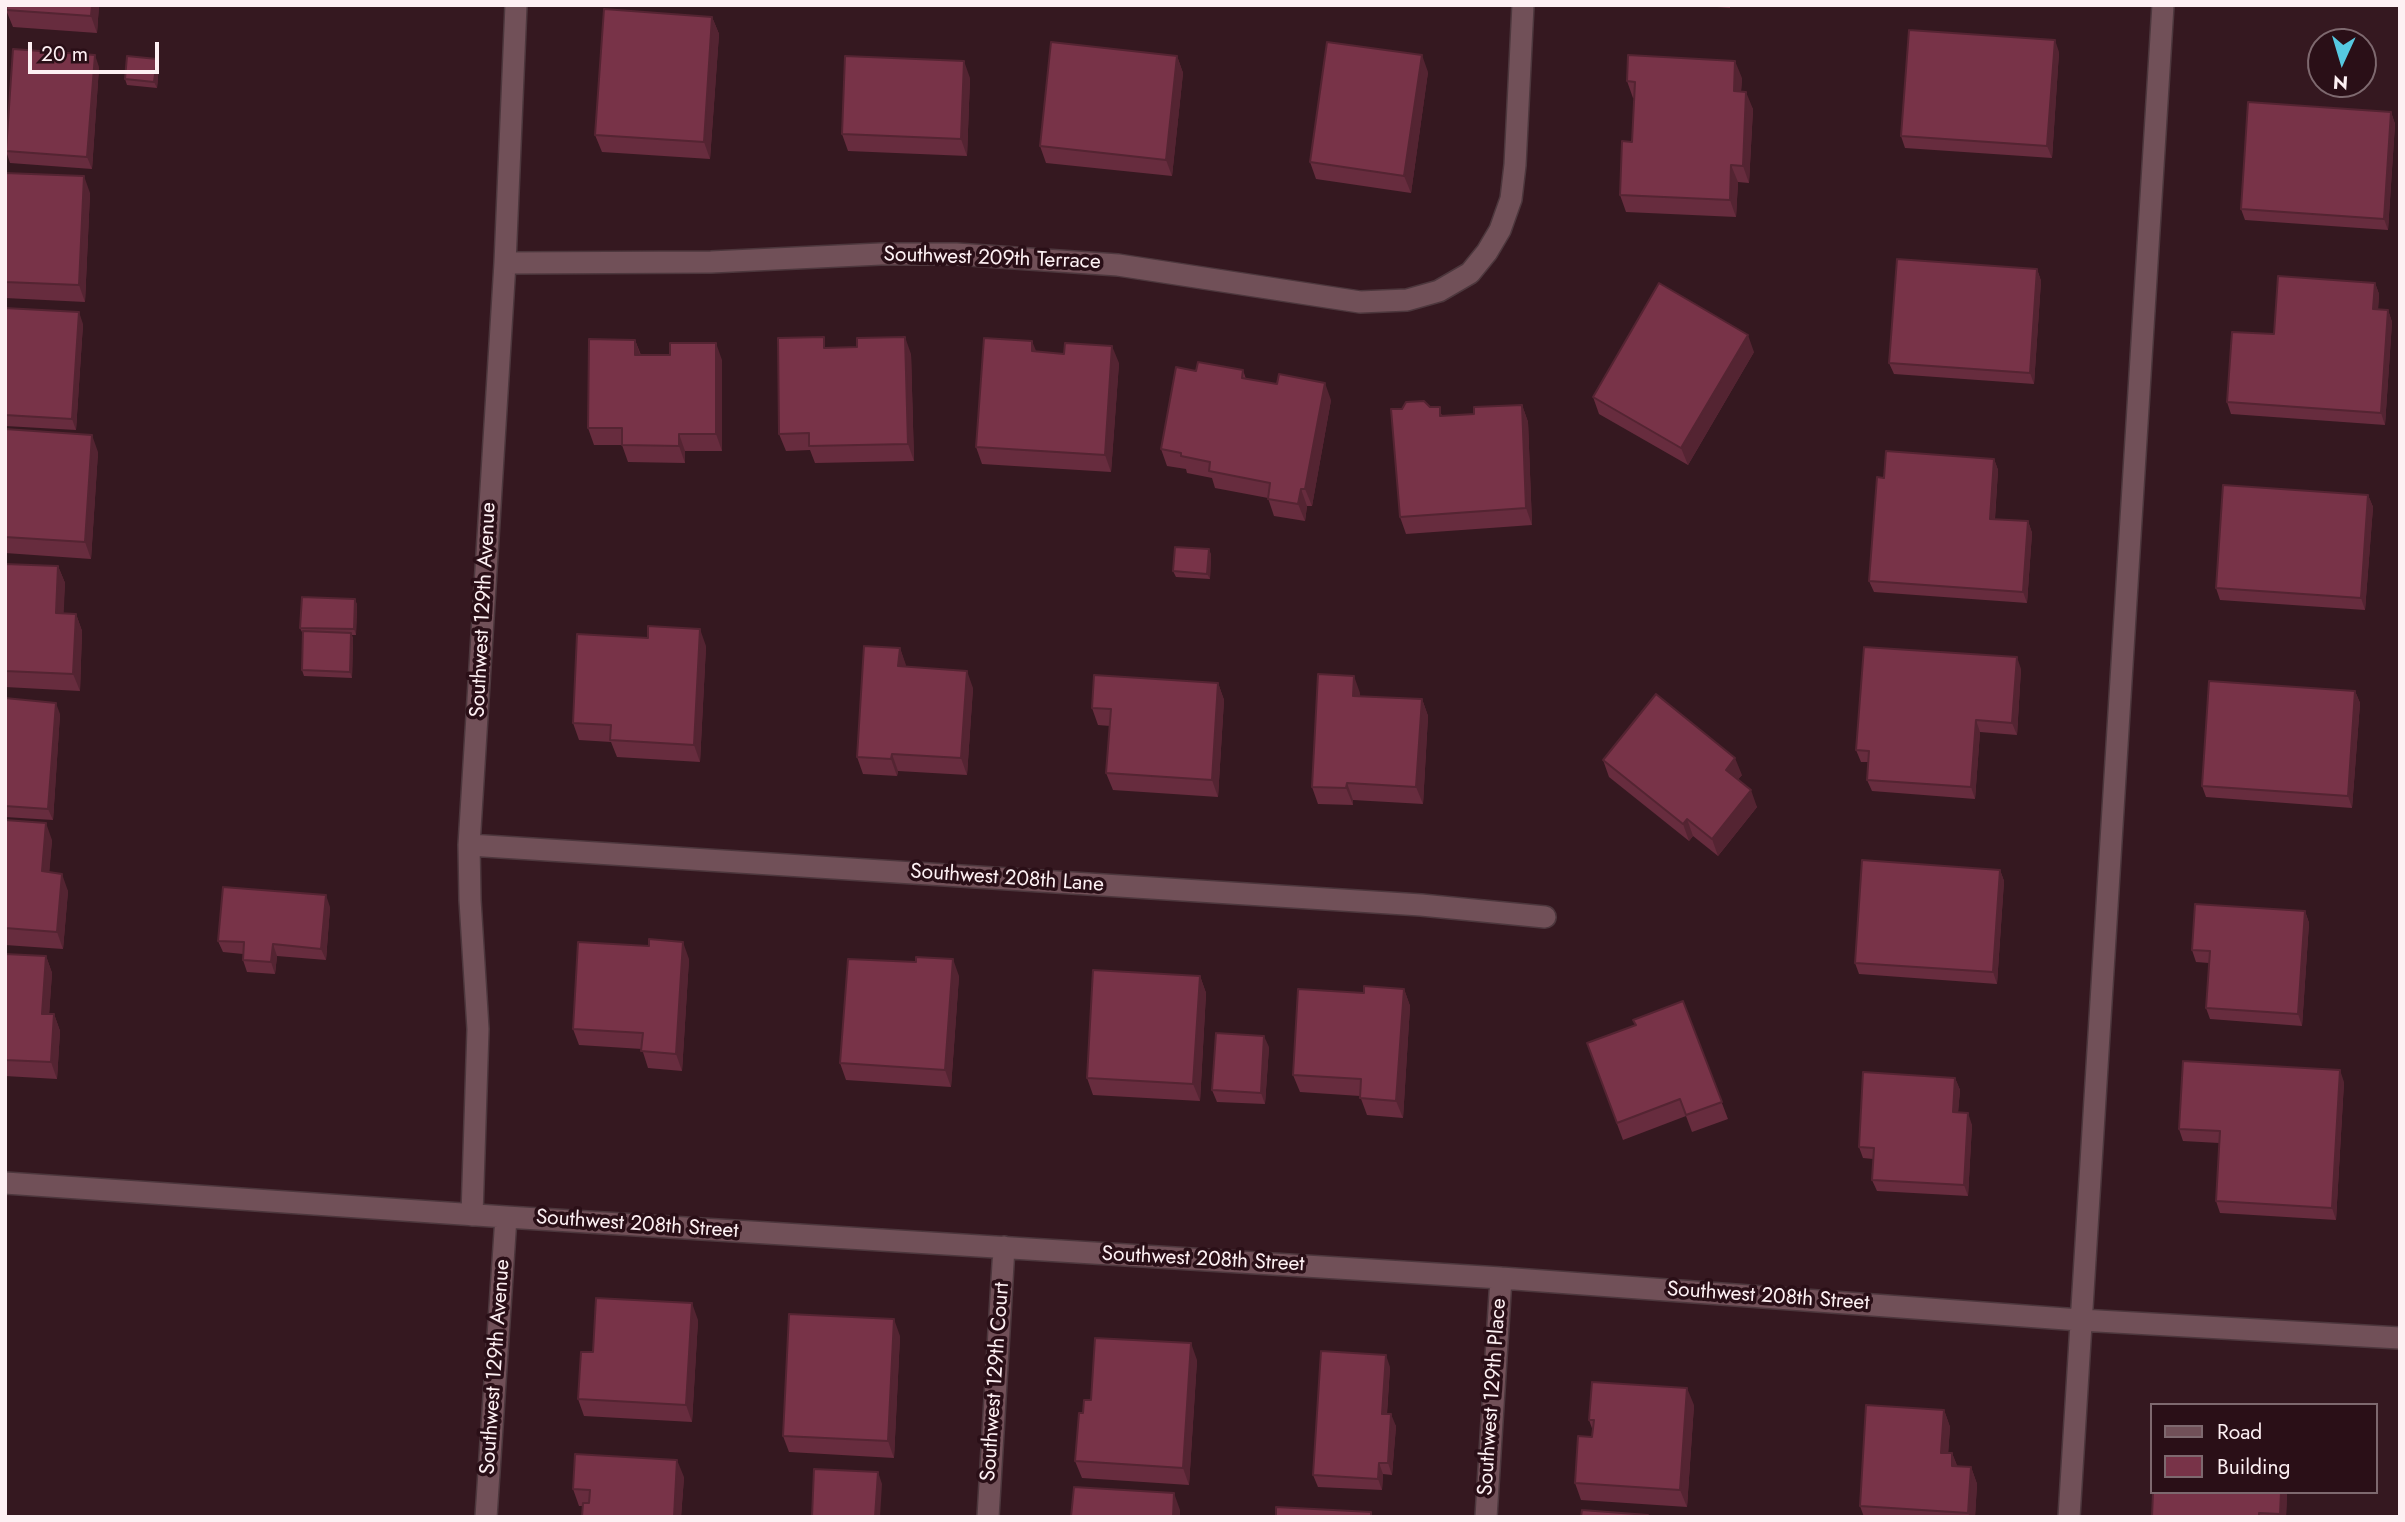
<!DOCTYPE html>
<html>
<head>
<meta charset="utf-8">
<style>
	body { margin:0 }
	#map { position:relative; width:2405px; height:1522px; overflow:hidden; background:#351820; font-family:Jost,sans-serif }
	canvas { display:block }
	.frame { position:absolute; inset:0; border:7px solid #fdf0f3; pointer-events:none }
	.legend { position:absolute; left:2150px; top:1403px; width:228px; height:91px; box-sizing:border-box; background:#2a0f17; border:2px solid #7e696f; margin:0; padding:9px 12px; list-style:none; font-size:21px; color:#fdf0f3 }
	.legend li { display:flex; align-items:center; gap:14px; height:35px }
	.legend b { width:35px; border:2px solid #7e696f }
	.north { position:absolute; left:2307px; top:28px; width:70px; height:70px; box-sizing:border-box; background:#2a0f17; border:2px solid #7e696f; border-radius:50%; rotate:184deg; font-size:19px; font-weight:700; line-height:28px; text-align:center; color:#fdf0f3 }
	.north::after { content:''; display:block; margin:auto; width:24px; height:32px; background:#56c9e1; clip-path:polygon(50% 0,100% 100%,50% 72%,0 100%) }
	.scale { position:absolute; left:28px; top:42px; width:131px; height:32px; box-sizing:border-box; border:4px solid #fdf0f3; border-top:0; padding-left:9px; font-size:21px; line-height:24px; white-space:nowrap; color:#fdf0f3; -webkit-text-stroke:5px #2a0f17; paint-order:stroke }
</style>
</head>
<body>
<div id="map">
<canvas width="2405" height="1522"></canvas>
<div class="frame"></div>
<ul class="legend">
<li><b style="height:9px;background:#715058"></b>Road</li>
<li><b style="height:19px;background:#783348"></b>Building</li>
</ul>
<div class="north">N</div>
<div class="scale">20 m</div>
</div>
<script>
const ctx = document.querySelector('canvas').getContext('2d');
ctx.lineJoin = 'round';
function toPath(rows) {
  const path = new Path2D();
  for (const r of rows) {
    path.moveTo(r[0], r[1]);
    for (let i = 2; i < r.length; i += 2) path.lineTo(r[i], r[i + 1]);
  }
  return path;
}
function stroke(path, color, width, dash) {
  ctx.strokeStyle = color;
  ctx.lineWidth = width;
  ctx.lineCap = dash ? 'butt' : 'round';
  ctx.setLineDash(dash || []);
  ctx.stroke(path);
}
function fill(path, color) {
  ctx.fillStyle = color;
  ctx.fill(path, 'evenodd');
}
function label(font, color, halo, rows, align = 'center') {
  ctx.font = font + ' Jost,sans-serif';
  ctx.lineWidth = 7;
  ctx.setLineDash([]);
  ctx.textBaseline = 'middle';
  ctx.strokeStyle = halo;
  ctx.fillStyle = color;
  for (const [text, x, y, turn = 0] of rows) {
    ctx.save();
    ctx.translate(x, y);
    ctx.rotate((+turn || 0) * Math.PI / 180);
    ctx.textAlign = isNaN(turn) ? turn : align;
    if (halo) ctx.strokeText(text, 0, 0);
    ctx.fillText(text, 0, 0);
    ctx.restore();
  }
}
const minor = toPath([
	[505,263,711,262,881,254,956,254,1118,265,1360,302,1407,300,1439,291,1470,273,1487,252,1500,230,1511,199,1515,165,1523,5],
	[469,845,1421,905,1545,917],
	[5,1183,506,1217,1501,1278,2080,1320,2400,1338],
	[472,1215,478,1029,470,900,469,845,505,263,516,5],
	[486,1517,506,1217],
	[988,1517,1004,1247],
	[1486,1517,1501,1278],
	[2069,1517,2163,5]
]);
const wall = toPath([
	[7,5,99,5,97,33,13,27,6,10],
	[1691,5,1730,5,1730,8],
	[712,17,719,34,710,159,602,152,595,135],
	[2059,52,2052,158,1905,148,1901,136],
	[1177,56,1183,73,1172,176,1046,163,1040,146],
	[157,59,159,65,157,88,127,85,125,79],
	[99,67,92,169,10,163,6,151],
	[1428,72,1411,193,1316,179,1310,162],
	[970,78,967,156,848,151,842,134],
	[1742,78,1741,91,1753,109,1749,183,1738,182,1736,217,1626,212,1620,195,1632,142,1634,98,1633,98,1627,81],
	[2391,112,2395,124,2388,230,2245,220,2241,209],
	[5,173,90,193,85,302,5,298],
	[2037,269,2041,281,2034,384,1894,374,1889,363],
	[2375,283,2379,294,2378,310,2388,310,2392,322,2385,425,2231,414,2227,402,2274,334],
	[5,308,83,324,76,430,5,426],
	[635,340,641,355,722,360,722,451,685,451,685,463,628,462,622,445,594,445,588,428],
	[828,348,911,354,914,461,815,463,810,450,786,451,779,434],
	[1036,352,1119,363,1111,472,982,464,976,447],
	[1754,352,1688,465,1599,414,1593,397],
	[1243,370,1246,379,1331,400,1312,506,1307,506,1305,521,1274,516,1268,498,1215,488,1212,478,1187,473,1186,469,1167,466,1161,449,1196,371],
	[1522,405,1528,422,1532,525,1406,534,1400,517,1430,407,1444,416,1474,414],
	[5,429,98,452,91,559,5,553],
	[1994,459,1998,470,1995,519,2028,521,2032,533,2027,603,1874,592,1869,581,1884,478],
	[2368,495,2373,507,2365,610,2220,600,2216,588],
	[1209,549,1211,555,1210,579,1176,577,1173,571],
	[5,564,58,566,65,583,63,613,76,614,82,631,80,691,5,687],
	[355,599,357,605,356,635,352,635,353,639,352,678,304,676,302,670,303,634,300,628],
	[706,646,700,762,617,757,611,742,579,740,573,723],
	[900,648,906,667,973,688,967,775,898,771,897,776,863,774,857,757],
	[2021,669,2017,735,1980,732,1975,799,1872,791,1867,780,1869,762,1861,762,1856,750],
	[1218,683,1224,700,1218,797,1113,790,1106,773,1110,726,1098,725,1092,708],
	[2355,691,2360,703,2352,808,2206,797,2202,786],
	[1360,693,1360,696,1422,699,1428,716,1423,804,1353,800,1353,805,1318,804,1312,787],
	[5,698,60,714,53,820,5,817],
	[1603,760,1742,775,1738,779,1757,807,1718,856,1693,836,1689,841,1609,777],
	[5,820,52,840,49,872,68,891,63,949,5,945],
	[2000,870,2004,881,1997,984,1859,974,1855,963],
	[330,907,326,960,277,956,275,974,247,972,243,960,243,954,223,952,218,941],
	[2305,911,2309,923,2302,1026,2210,1019,2206,1008,2209,963,2196,962,2192,950],
	[5,954,46,956,52,973,49,1014,54,1014,60,1031,57,1079,5,1076],
	[689,959,682,1071,648,1068,642,1049,579,1045,573,1029],
	[916,962,959,976,951,1087,846,1080,840,1063],
	[1200,976,1206,993,1200,1101,1093,1095,1087,1078],
	[1404,989,1410,1006,1403,1118,1367,1115,1360,1096,1300,1092,1293,1075,1364,993],
	[1683,1001,1728,1119,1692,1132,1686,1116,1623,1140,1587,1043,1635,1025],
	[1269,1047,1265,1104,1217,1102,1212,1090],
	[1955,1078,1960,1090,1958,1112,1972,1125,1968,1196,1877,1191,1872,1180,1873,1159,1863,1158,1859,1147],
	[2344,1082,2336,1220,2220,1213,2216,1201,2219,1143,2183,1141,2179,1129],
	[698,1320,692,1422,584,1416,578,1399,593,1352],
	[900,1336,894,1458,789,1452,783,1436],
	[1197,1360,1189,1485,1082,1478,1075,1461,1083,1413,1091,1400],
	[1390,1367,1387,1414,1396,1426,1392,1475,1383,1474,1382,1490,1318,1487,1313,1475],
	[1694,1405,1687,1507,1581,1500,1575,1483,1592,1437,1593,1431,1589,1420],
	[1944,1410,1950,1427,1948,1453,1952,1453,1957,1466,1971,1467,1977,1484,1975,1517,1864,1517,1860,1506],
	[684,1477,681,1517,582,1517,583,1506,579,1506,573,1489],
	[2287,1492,2286,1517,2152,1517]
]);
const shadedWall = toPath([
	[92,5,99,5,97,33,91,16],
	[712,17,719,34,710,159,704,142],
	[2055,40,2059,52,2052,158,2047,146],
	[95,55,99,67,92,169,87,157],
	[1422,55,1428,72,1411,193,1404,176],
	[1177,56,1183,73,1172,176,1166,160],
	[157,59,159,65,157,88,154,82],
	[964,61,970,78,967,156,961,139],
	[1735,61,1742,78,1740,108,1734,91],
	[1746,92,1753,109,1749,183,1743,166],
	[2391,112,2395,124,2388,230,2384,219],
	[1731,165,1738,182,1736,217,1730,200],
	[84,176,90,193,85,302,79,285],
	[2037,269,2041,281,2034,384,2030,373],
	[2375,283,2379,294,2377,321,2373,309],
	[2388,310,2392,322,2385,425,2381,413],
	[79,312,83,324,76,430,72,419],
	[1748,335,1754,352,1688,465,1681,448],
	[905,337,911,354,914,461,908,444],
	[635,340,641,357,635,355],
	[1032,341,1039,358,1032,351],
	[716,343,722,360,722,451,716,434],
	[1112,346,1119,363,1111,472,1105,455],
	[1325,383,1331,400,1312,506,1305,489],
	[1522,405,1528,422,1532,525,1526,508],
	[679,434,685,451,685,463,679,446],
	[92,435,98,452,91,559,85,542],
	[1994,459,1998,470,1994,530,1990,519],
	[1301,489,1307,506,1305,521,1298,504],
	[2368,495,2373,507,2365,610,2361,598],
	[2028,521,2032,533,2027,603,2023,592],
	[1209,549,1211,555,1210,579,1207,574],
	[58,566,65,583,63,630,56,613],
	[355,599,357,605,356,635,354,629],
	[76,614,82,631,80,691,73,674],
	[700,629,706,646,700,762,694,745],
	[351,633,353,639,352,678,350,672],
	[900,648,906,665,904,683,898,666],
	[2017,657,2021,669,2017,735,2012,723],
	[967,671,973,688,967,775,961,758],
	[1354,676,1360,693,1359,713,1353,696],
	[1218,683,1224,700,1218,797,1212,780],
	[2355,691,2360,703,2352,808,2348,796],
	[1422,699,1428,716,1423,804,1416,787],
	[56,703,60,714,53,820,48,809],
	[1976,720,1980,732,1975,799,1971,787],
	[892,754,898,771,897,776,891,759],
	[1735,758,1742,775,1732,787,1726,770],
	[1347,783,1353,800,1353,805,1346,788],
	[1751,790,1757,807,1718,856,1712,839],
	[1687,819,1693,836,1689,841,1683,824],
	[46,823,52,840,48,888,42,871],
	[2000,870,2004,881,1997,984,1993,972],
	[62,874,68,891,63,949,57,932],
	[326,895,330,907,326,960,321,949],
	[2305,911,2309,923,2302,1026,2298,1014],
	[683,942,689,959,682,1071,676,1054],
	[273,944,277,956,275,974,271,962],
	[46,956,52,973,48,1031,42,1014],
	[953,959,959,976,951,1087,945,1070],
	[1200,976,1206,993,1200,1101,1193,1084],
	[1404,989,1410,1006,1403,1118,1396,1101],
	[54,1014,60,1031,57,1079,51,1062],
	[1264,1036,1269,1047,1265,1104,1261,1093],
	[2340,1070,2344,1082,2336,1220,2332,1208],
	[1955,1078,1960,1090,1957,1124,1953,1112],
	[1968,1113,1972,1125,1968,1196,1964,1185],
	[692,1303,698,1320,692,1422,686,1405],
	[894,1319,900,1336,894,1458,888,1441],
	[1191,1343,1197,1360,1189,1485,1183,1468],
	[1386,1355,1390,1367,1386,1425,1382,1414],
	[1687,1388,1694,1405,1687,1507,1680,1490],
	[1944,1410,1950,1427,1947,1470,1941,1453],
	[1391,1414,1396,1426,1392,1475,1388,1463],
	[1952,1453,1959,1470,1952,1466],
	[677,1460,684,1477,681,1517,674,1517],
	[1379,1463,1383,1474,1382,1490,1378,1479],
	[1971,1467,1977,1484,1975,1517,1970,1517,1968,1513],
	[878,1472,882,1484,880,1517,875,1517],
	[2281,1492,2287,1492,2286,1517,2281,1517,2280,1514],
	[1174,1493,1180,1510,1180,1517,1173,1517]
]);
const building = toPath([
	[7,5,92,5,91,16,6,10,7,5],
	[604,9,712,17,704,142,595,135,604,9],
	[1909,30,2055,40,2047,146,1901,136,1909,30],
	[1051,42,1177,56,1166,160,1040,146,1051,42],
	[1327,42,1422,55,1404,176,1310,162,1327,42],
	[13,49,95,55,87,157,6,151,13,49],
	[1628,55,1735,61,1734,91,1746,92,1743,166,1731,165,1730,200,1620,195,1622,141,1632,142,1635,82,1627,81,1628,55],
	[127,56,157,59,154,82,125,79,127,56],
	[845,56,964,61,961,139,842,134,845,56],
	[2248,102,2391,112,2384,219,2241,209,2248,102],
	[5,173,84,176,79,285,5,282,5,173],
	[1897,259,2037,269,2030,373,1889,363,1897,259],
	[2278,276,2375,283,2373,309,2388,310,2381,413,2227,402,2232,332,2274,334,2278,276],
	[1659,283,1748,335,1681,448,1593,397,1659,283],
	[5,308,79,312,72,419,5,415,5,308],
	[824,337,824,348,857,347,857,338,905,337,908,444,809,446,809,433,779,434,778,338,824,337],
	[984,338,1032,341,1032,351,1064,354,1065,343,1112,346,1105,455,976,447,984,338],
	[589,339,635,340,635,355,670,355,670,343,716,343,716,434,679,434,679,446,622,445,622,428,588,428,589,339],
	[1198,362,1243,370,1242,378,1277,384,1279,374,1325,383,1305,489,1301,489,1298,504,1268,499,1270,483,1209,471,1210,462,1181,456,1181,453,1161,449,1176,367,1196,371,1198,362],
	[1424,401,1430,407,1440,407,1440,416,1474,414,1474,407,1522,405,1526,508,1400,517,1391,409,1402,409,1406,402,1424,401],
	[5,429,92,435,85,542,5,537,5,429],
	[1886,451,1994,459,1990,519,2028,521,2023,592,1869,581,1877,477,1884,478,1886,451],
	[2223,485,2368,495,2361,598,2216,588,2223,485],
	[1175,547,1209,549,1207,574,1173,571,1175,547],
	[5,564,58,566,56,613,76,614,73,674,5,671,5,564],
	[302,597,355,599,354,629,300,628,302,597],
	[648,626,700,629,694,745,610,740,611,725,573,723,577,634,648,638,648,626],
	[303,631,351,633,350,672,302,670,303,631],
	[864,646,900,648,898,666,967,671,961,758,892,754,891,759,857,757,864,646],
	[1864,647,2017,657,2012,723,1976,720,1971,787,1867,780,1869,751,1856,750,1864,647],
	[1318,674,1354,676,1353,696,1422,699,1416,787,1347,783,1346,788,1312,787,1318,674],
	[1094,675,1218,683,1212,780,1106,773,1111,709,1092,708,1094,675],
	[2209,681,2355,691,2348,796,2202,786,2209,681],
	[1656,694,1735,758,1726,770,1751,790,1712,839,1687,819,1683,824,1603,760,1656,694],
	[5,698,56,703,48,809,5,806,5,698],
	[5,820,46,823,42,871,62,874,57,932,5,928,5,820],
	[1862,860,2000,870,1993,972,1855,963,1862,860],
	[223,887,326,895,321,949,273,944,271,962,243,960,244,942,218,941,223,887],
	[2195,904,2305,911,2298,1014,2206,1008,2210,951,2192,950,2195,904],
	[649,939,683,942,676,1054,641,1051,643,1033,573,1029,578,942,649,946,649,939],
	[5,954,46,956,42,1014,54,1014,51,1062,5,1060,5,954],
	[916,957,953,959,945,1070,840,1063,848,959,916,962,916,957],
	[1093,970,1200,976,1193,1084,1087,1078,1093,970],
	[1364,986,1404,989,1396,1101,1360,1098,1361,1079,1293,1075,1298,989,1364,993,1364,986],
	[1683,1001,1722,1102,1686,1115,1680,1099,1617,1123,1587,1043,1636,1025,1633,1020,1683,1001],
	[1216,1033,1264,1036,1261,1093,1212,1090,1216,1033],
	[2183,1061,2340,1070,2332,1208,2216,1201,2220,1131,2179,1129,2183,1061],
	[1863,1072,1955,1078,1953,1112,1968,1113,1964,1185,1872,1180,1874,1148,1859,1147,1863,1072],
	[596,1298,692,1303,686,1405,578,1399,581,1352,593,1352,596,1298],
	[789,1314,894,1319,888,1441,783,1436,789,1314],
	[1095,1338,1191,1343,1183,1468,1075,1461,1079,1413,1083,1413,1084,1400,1091,1400,1095,1338],
	[1321,1351,1386,1355,1382,1414,1391,1414,1388,1463,1379,1463,1378,1479,1313,1475,1321,1351],
	[1592,1382,1687,1388,1680,1490,1575,1483,1578,1436,1592,1437,1594,1420,1589,1420,1592,1382],
	[1866,1405,1944,1410,1941,1453,1952,1453,1952,1466,1971,1467,1968,1513,1860,1506,1866,1405],
	[575,1454,677,1460,674,1517,582,1517,583,1503,589,1503,590,1490,573,1489,575,1454],
	[814,1469,878,1472,875,1517,812,1517,814,1469],
	[1074,1487,1174,1493,1173,1517,1071,1517,1074,1487],
	[2153,1492,2281,1492,2280,1514,2259,1513,2259,1517,2152,1517,2153,1492],
	[1276,1507,1371,1512,1371,1517,1276,1517,1276,1507],
	[1582,1510,1648,1515,1648,1517,1581,1517,1582,1510]
]);
const streetNames = [
	["Southwest 209th Terrace",992,259,2],
	["Southwest 129th Avenue",484,610,-87],
	["Southwest 208th Lane",1007,879,4],
	["Southwest 208th Street",637,1225,4],
	["Southwest 208th Street",1203,1260,3],
	["Southwest 208th Street",1768,1297,4],
	["Southwest 129th Avenue",496,1367,-86],
	["Southwest 129th Court",996,1382,-86],
	["Southwest 129th Place",1493,1397,-86]
];
stroke(minor, '#4d373d', 24);
stroke(minor, '#715058', 21);
fill(wall, '#672c3e');
fill(shadedWall, '#542432');
fill(building, '#783348');
stroke(building, '#542432', 2);
label('21px', '#fdf0f3', '#2a0f17', streetNames);
</script>
</body>
</html>
